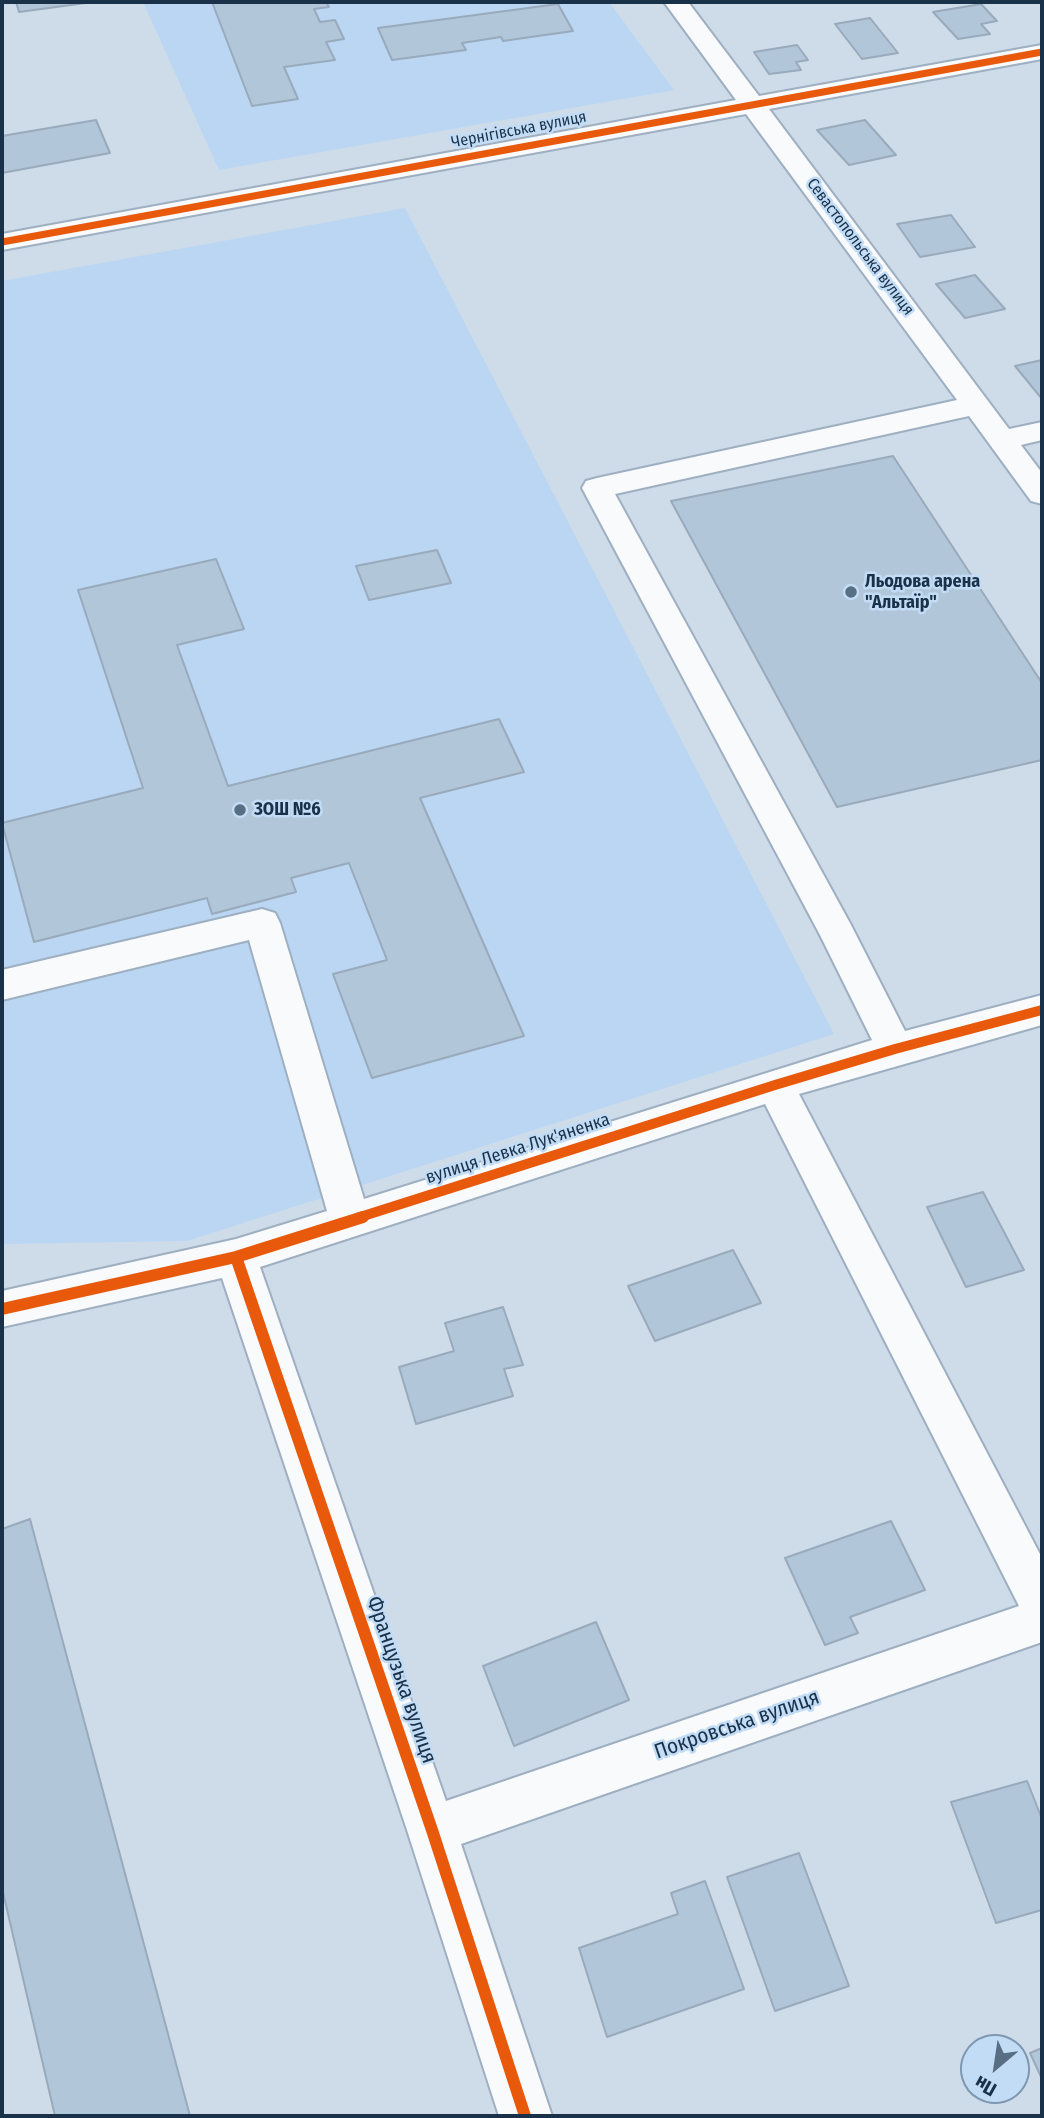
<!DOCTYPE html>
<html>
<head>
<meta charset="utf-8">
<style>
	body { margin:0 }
	#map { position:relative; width:1044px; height:2118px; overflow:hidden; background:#cedcea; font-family:"Fira Sans Condensed",sans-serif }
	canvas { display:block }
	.frame { position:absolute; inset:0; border:4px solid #19324a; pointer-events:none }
	.north { position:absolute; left:960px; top:2034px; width:70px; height:70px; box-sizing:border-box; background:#c3dcf5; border:2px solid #7f98b1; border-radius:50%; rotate:209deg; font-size:19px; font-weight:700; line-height:28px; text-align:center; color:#19324a }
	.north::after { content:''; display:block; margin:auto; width:24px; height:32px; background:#586e82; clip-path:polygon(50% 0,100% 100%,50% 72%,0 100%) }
</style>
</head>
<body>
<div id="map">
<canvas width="1044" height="2118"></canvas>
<div class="frame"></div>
<div class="north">Пн</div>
</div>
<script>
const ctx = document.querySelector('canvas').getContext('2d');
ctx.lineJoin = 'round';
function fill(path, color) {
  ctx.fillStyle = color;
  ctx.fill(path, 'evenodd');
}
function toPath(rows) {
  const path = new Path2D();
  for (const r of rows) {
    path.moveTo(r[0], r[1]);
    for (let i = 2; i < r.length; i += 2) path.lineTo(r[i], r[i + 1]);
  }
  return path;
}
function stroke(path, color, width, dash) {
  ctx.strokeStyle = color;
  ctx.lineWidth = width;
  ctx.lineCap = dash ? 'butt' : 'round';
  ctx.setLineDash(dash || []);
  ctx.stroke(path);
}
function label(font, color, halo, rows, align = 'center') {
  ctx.font = font + ' "Fira Sans Condensed",sans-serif';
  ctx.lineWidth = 5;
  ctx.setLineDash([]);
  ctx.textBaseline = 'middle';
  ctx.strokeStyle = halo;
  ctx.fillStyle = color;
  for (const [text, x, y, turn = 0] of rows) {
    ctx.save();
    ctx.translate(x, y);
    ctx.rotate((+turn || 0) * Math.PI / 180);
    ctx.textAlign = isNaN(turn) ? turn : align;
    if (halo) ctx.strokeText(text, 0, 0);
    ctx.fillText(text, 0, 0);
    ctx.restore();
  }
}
const built = toPath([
	[143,2,212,2,252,106,298,99,284,67,334,60,326,42,343,39,335,20,320,22,314,9,328,6,326,2,609,2,674,90,219,170],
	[557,4,572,31,503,41,501,37,462,43,465,50,392,60,378,29],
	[405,208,834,1034,187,1241,2,1244,2,281]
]);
const building = toPath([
	[16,2,86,2,86,3,19,12,16,2],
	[212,2,326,2,329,7,314,9,320,22,335,20,344,39,326,42,335,60,284,67,298,99,252,106,212,2],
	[558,4,573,31,503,41,501,37,462,43,466,50,392,60,378,28,558,4],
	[981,4,997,21,981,24,990,34,958,39,933,12,981,4],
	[870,18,898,53,862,59,835,24,870,18],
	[797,45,808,60,796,62,801,70,769,74,754,52,797,45],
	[96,120,110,153,2,173,2,136,96,120],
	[865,120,896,155,849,165,817,130,865,120],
	[951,215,975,247,920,257,897,224,951,215],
	[975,275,1005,309,965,318,936,284,975,275],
	[1042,360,1042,399,1015,366,1042,360],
	[893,456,1042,683,1042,760,837,807,671,501,893,456],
	[437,550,451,583,369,600,356,566,437,550],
	[216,559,244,629,177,645,228,786,499,719,524,772,420,798,524,1036,372,1078,333,974,387,960,349,863,291,878,296,892,212,914,207,898,34,942,2,823,143,788,78,590,216,559],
	[983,1192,1024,1270,966,1287,927,1207,983,1192],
	[733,1250,761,1303,655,1341,628,1286,733,1250],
	[503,1307,523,1365,504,1369,513,1396,416,1424,399,1367,454,1351,445,1323,503,1307],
	[30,1519,190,2116,55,2116,2,1888,2,1529,30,1519],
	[891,1521,925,1590,850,1617,858,1633,825,1645,785,1558,891,1521],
	[596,1622,629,1700,514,1746,483,1666,596,1622],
	[1027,1781,1042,1819,1042,1910,996,1923,951,1802,1027,1781],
	[799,1853,849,1986,775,2011,727,1877,799,1853],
	[705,1881,744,1989,607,2037,579,1948,678,1914,671,1893,705,1881],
	[1042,2048,1042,2079,1030,2053,1042,2048]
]);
const minor = toPath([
	[664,2,688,2,759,96,1042,45,1042,59,769,109,1009,429,1042,422,1042,440,1021,445,1042,473,1042,504,1031,501,969,416,615,494,851,925,905,1031,1042,995,1042,1025,799,1094,1042,1558,1042,1642,461,1844,552,2116,499,2116,407,1830,222,1278,2,1327,2,1291,236,1239,327,1211,249,940,2,1000,2,970,262,909,275,913,280,923,364,1199,872,1040,820,935,582,488,586,481,597,478,957,400,746,114,2,250,2,234,736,100,664,2],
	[765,1104,1019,1606,446,1801,260,1267,765,1104]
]);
const cyclewayFar2 = toPath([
	[2,242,1042,52]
]);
const cyclewayFar1 = toPath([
	[357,1218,775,1085,895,1049,1042,1010]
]);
const cycleway = toPath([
	[236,1257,432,1830,525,2116],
	[2,1309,236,1257,363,1217]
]);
const markers = [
	[851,592,7,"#586e82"],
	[240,810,7,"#586e82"]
];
const farStreetnames = [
	["Чернігівська вулиця",519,130,-11],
	["Севастопольська вулиця",860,247,53]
];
const poiNames = [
	["Льодова арена",865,582],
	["\"Альтаїр\"",865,603],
	["ЗОШ №6",254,810]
];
const streetNames = [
	["вулиця Левка Лук'яненка",518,1149,-18]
];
const nearStreetnames = [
	["Французька вулиця",401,1680,71],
	["Покровська вулиця",737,1725,-19]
];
fill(built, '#bad6f2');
fill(building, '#b2c6d9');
stroke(building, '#98aabb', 2);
stroke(minor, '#9eafc1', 4);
fill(minor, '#f8fafc');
stroke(cyclewayFar2, '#e8590c', 7);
stroke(cyclewayFar1, '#e8590c', 10);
stroke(cycleway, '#e8590c', 12);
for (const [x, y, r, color] of markers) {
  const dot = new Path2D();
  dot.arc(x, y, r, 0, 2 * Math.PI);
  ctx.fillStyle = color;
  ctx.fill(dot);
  stroke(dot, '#c3dcf5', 2.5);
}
label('16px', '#19324a', '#c3dcf5', farStreetnames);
label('bold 18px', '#19324a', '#c3dcf5', poiNames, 'left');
label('18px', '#19324a', '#c3dcf5', streetNames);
label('21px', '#19324a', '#c3dcf5', nearStreetnames);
</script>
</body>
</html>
